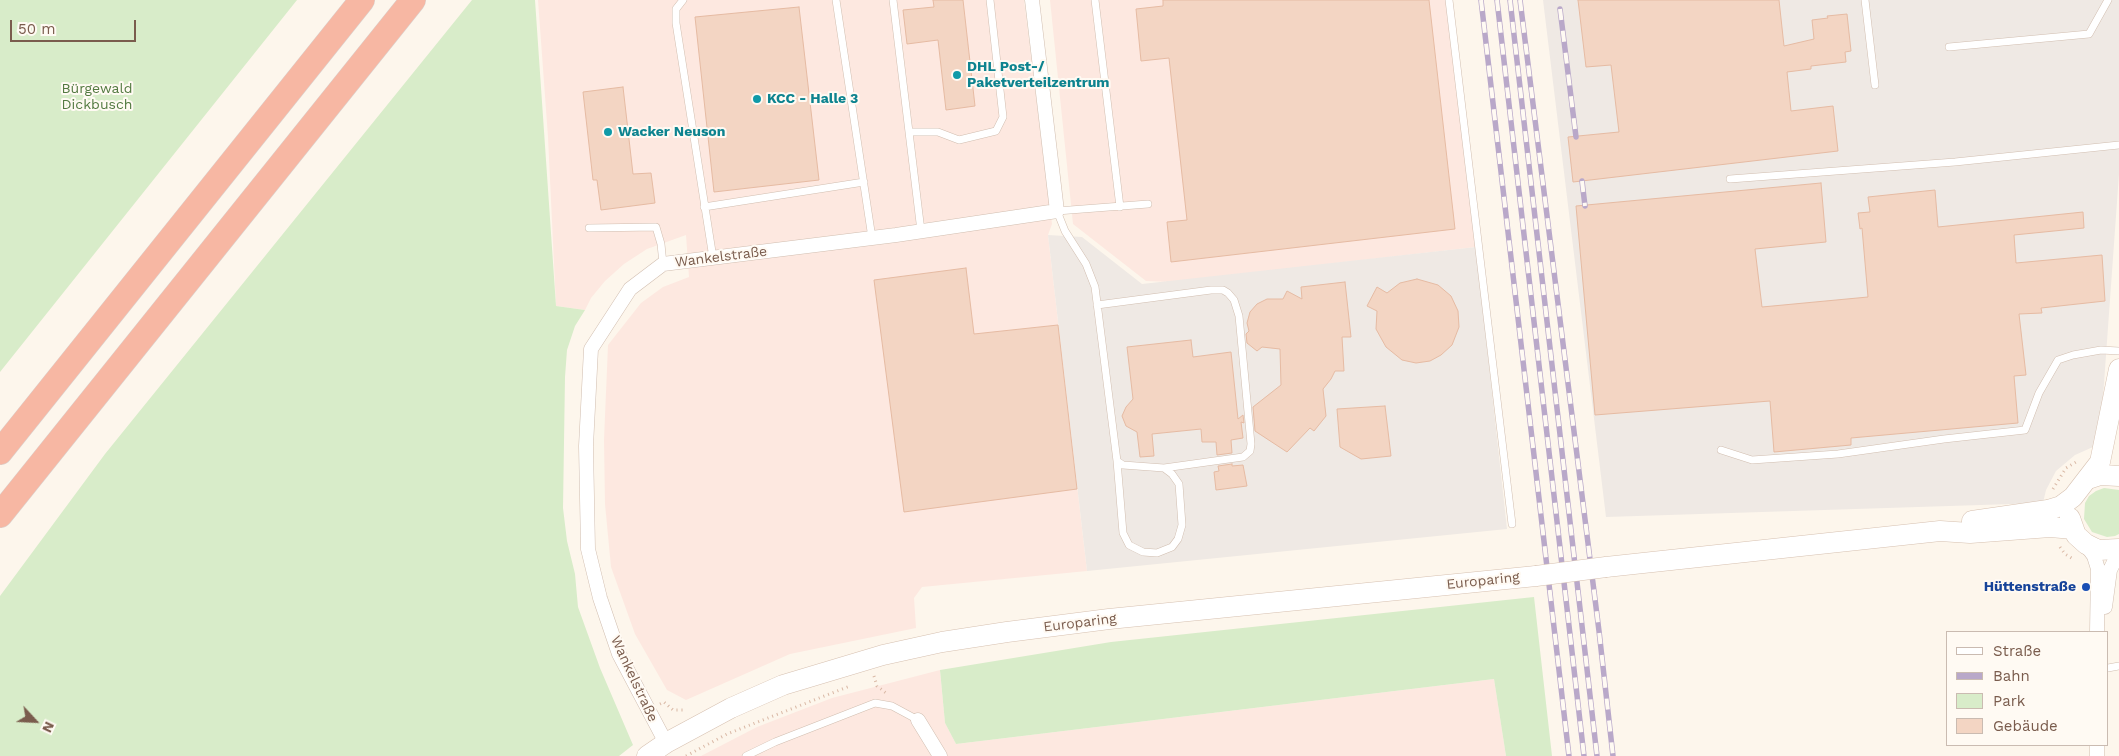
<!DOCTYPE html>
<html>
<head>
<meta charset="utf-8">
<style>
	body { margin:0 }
	#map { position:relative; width:2119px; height:756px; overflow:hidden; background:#fdf6ec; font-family:"Work Sans",sans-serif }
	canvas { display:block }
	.legend { position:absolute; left:1946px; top:631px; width:162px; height:115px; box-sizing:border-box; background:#fffaf3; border:1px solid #cabbb1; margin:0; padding:6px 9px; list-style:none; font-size:15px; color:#7a5c4d }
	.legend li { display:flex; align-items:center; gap:10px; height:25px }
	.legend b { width:25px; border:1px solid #cabbb1 }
	.north { position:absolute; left:10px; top:696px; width:50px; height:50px; -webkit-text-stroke:4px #fffaf3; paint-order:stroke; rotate:115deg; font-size:14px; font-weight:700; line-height:20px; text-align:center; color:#7a5c4d }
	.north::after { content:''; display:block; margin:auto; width:18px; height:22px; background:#7a5c4d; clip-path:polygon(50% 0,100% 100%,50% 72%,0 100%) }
	.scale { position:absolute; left:10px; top:20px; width:126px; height:22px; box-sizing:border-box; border:2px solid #7a5c4d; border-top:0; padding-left:6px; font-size:15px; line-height:18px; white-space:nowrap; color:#7a5c4d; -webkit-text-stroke:4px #fffaf3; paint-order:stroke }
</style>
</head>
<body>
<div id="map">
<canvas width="2119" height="756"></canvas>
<ul class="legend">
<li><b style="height:6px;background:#fff"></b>Straße</li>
<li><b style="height:6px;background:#b9a8c9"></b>Bahn</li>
<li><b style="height:14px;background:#d8ecc9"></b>Park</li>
<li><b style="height:14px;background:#f3d5c3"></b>Gebäude</li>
</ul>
<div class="north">N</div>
<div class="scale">50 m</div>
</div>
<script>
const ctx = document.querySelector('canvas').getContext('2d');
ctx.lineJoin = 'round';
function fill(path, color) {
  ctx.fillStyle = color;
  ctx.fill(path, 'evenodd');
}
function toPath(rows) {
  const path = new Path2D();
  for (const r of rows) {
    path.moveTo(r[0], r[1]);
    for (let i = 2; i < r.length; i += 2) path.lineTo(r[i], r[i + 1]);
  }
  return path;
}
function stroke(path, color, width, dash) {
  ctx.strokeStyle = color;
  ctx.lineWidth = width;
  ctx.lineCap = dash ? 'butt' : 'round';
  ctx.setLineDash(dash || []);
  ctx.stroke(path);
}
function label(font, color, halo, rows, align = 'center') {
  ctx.font = font + ' "Work Sans",sans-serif';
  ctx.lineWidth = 4;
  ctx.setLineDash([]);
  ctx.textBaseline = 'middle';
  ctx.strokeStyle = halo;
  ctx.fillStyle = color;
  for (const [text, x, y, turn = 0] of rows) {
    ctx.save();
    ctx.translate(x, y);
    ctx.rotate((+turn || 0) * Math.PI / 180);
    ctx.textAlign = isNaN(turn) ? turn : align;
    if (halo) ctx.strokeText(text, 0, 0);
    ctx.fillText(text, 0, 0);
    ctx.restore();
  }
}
const commercial = toPath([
	[538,0,1024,0,1052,224,1048,235,1087,571,922,587,914,598,916,628,790,654,686,700,667,690,635,634,611,567,605,504,604,440,608,345,641,303,663,287,689,277,686,235,647,249,624,264,605,281,591,298,585,310,556,306,548,137],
	[1050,0,1447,0,1476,247,1170,282,1146,281,1073,224],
	[940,670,945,723,956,744,1494,679,1506,756,701,756,757,727,832,698]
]);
const industrial = toPath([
	[1543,0,2119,0,2119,174,2102,411,2093,447,2075,455,2056,471,2046,490,2043,503,1606,517],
	[1048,235,1082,237,1142,284,1476,247,1507,529,1087,571]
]);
const green = toPath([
	[0,0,297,0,0,372],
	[472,0,535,0,556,306,585,310,575,326,567,350,565,377,563,508,567,541,575,574,578,607,600,668,633,745,619,756,0,756,0,596,105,454],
	[2104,488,2119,490,2119,534,2115,536,2107,537,2092,532,2084,519,2085,503,2089,496,2096,491],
	[1534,597,1552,756,1506,756,1494,679,956,744,945,723,940,670,1111,642]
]);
const building = toPath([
	[933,0,963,0,975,106,946,110,938,40,907,44,903,10,934,7,933,0],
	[1163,0,1429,0,1455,229,1171,262,1167,222,1187,220,1169,58,1141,61,1136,9,1163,6,1163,0],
	[1578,0,1779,0,1784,46,1814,39,1812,20,1828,18,1827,16,1847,14,1851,51,1845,52,1846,62,1811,66,1811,69,1787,72,1791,111,1833,106,1838,151,1573,182,1568,137,1619,132,1611,65,1586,67,1578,0],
	[799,7,819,180,714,192,695,17,799,7],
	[623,87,633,174,651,173,655,203,601,210,597,180,593,180,583,92,623,87],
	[1821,183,1826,242,1755,249,1762,307,1868,297,1862,228,1860,229,1858,213,1870,212,1868,197,1935,190,1938,227,2083,212,2084,228,2014,235,2016,263,2102,255,2105,301,2041,308,2042,313,2019,314,2026,375,2014,376,2018,423,1851,438,1851,445,1774,452,1770,401,1595,415,1576,206,1821,183],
	[966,268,974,334,1058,325,1077,489,904,512,874,280,966,268],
	[1417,279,1438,285,1451,296,1458,311,1459,327,1452,345,1441,355,1430,361,1416,363,1402,360,1386,347,1376,329,1377,311,1367,306,1377,287,1387,293,1400,283,1417,279],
	[1345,282,1351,337,1342,337,1344,371,1335,371,1331,379,1323,389,1326,416,1314,431,1310,428,1287,452,1255,431,1253,407,1281,385,1280,349,1262,347,1257,351,1247,343,1246,334,1249,331,1247,323,1250,312,1257,304,1267,299,1283,299,1287,291,1302,299,1301,287,1345,282],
	[1191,340,1193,357,1231,352,1238,419,1243,415,1244,423,1241,422,1243,438,1231,440,1232,453,1217,455,1216,442,1202,442,1201,429,1152,434,1154,456,1140,457,1137,432,1126,426,1122,416,1126,407,1133,399,1127,347,1191,340],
	[1385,406,1391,456,1361,459,1340,447,1337,409,1385,406],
	[1232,464,1232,466,1243,465,1247,486,1216,490,1214,472,1219,471,1218,466,1232,464]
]);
const path = toPath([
	[2053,489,2066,468,2076,462],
	[2060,547,2065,554,2073,559],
	[874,676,877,686,886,693],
	[660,704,664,702,673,710,686,710],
	[686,756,727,734,850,686]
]);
const lane = toPath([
	[683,0,676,9,676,23,713,258],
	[836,0,872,238],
	[893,0,921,231],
	[1095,0,1120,207],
	[1449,0,1512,524],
	[1865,0,1875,85],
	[1949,47,2089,34,2108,0],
	[910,132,938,132,959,140,996,131,1003,117,990,0],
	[1730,179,1955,162,2119,145],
	[704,207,864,182],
	[589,228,656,227,661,244,663,264],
	[1097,305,1211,290,1223,290,1228,293,1234,300,1239,316,1251,444,1250,451,1243,457,1164,468],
	[1721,450,1752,460,1838,454,1944,439,2025,430,2039,393,2058,360,2073,355,2101,350,2119,351],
	[1117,461,1123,533,1129,545,1143,552,1157,553,1172,547,1178,539,1182,525,1179,484,1172,474,1164,468,1123,465,1117,461,1095,287,1086,264,1065,231,1057,211,1148,204],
	[2108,668,2119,666],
	[746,756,775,742,875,703,892,706,918,720]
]);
const street = toPath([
	[2086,545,2094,556,2098,569,2097,632],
	[2105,607,2110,570,2119,552],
	[918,720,940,756],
	[666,743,619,654,600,598,588,549,586,446,591,349,630,289,663,264,896,235,1057,211,1032,0],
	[2097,756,2097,745]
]);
const secondary = toPath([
	[2088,479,2100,475,2119,476],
	[2070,518,2076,535,2086,544,2098,550,2119,549],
	[1972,521,2048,510,2061,506,2073,497,2100,462,2119,369],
	[1606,567,1940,531,1970,533,2050,527,2074,529],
	[647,756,666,743,731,708,783,685,883,655,942,642,1007,632,1109,619,1536,576]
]);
const highway = toPath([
	[0,452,362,0],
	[0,515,413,0]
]);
const rail = toPath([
	[1481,0,1569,756],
	[1497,0,1584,756],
	[1510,0,1597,756],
	[1520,0,1599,631,1613,756],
	[1560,9,1576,137],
	[1582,181,1585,206]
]);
const secondaryBridge = toPath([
	[1536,576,1606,567]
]);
const markers = [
	[957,75,5,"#0f9aa8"],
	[757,99,5,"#0f9aa8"],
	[608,132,5,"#0f9aa8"],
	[2086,587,5,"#1a4fb4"]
];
const cultureNames = [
	["DHL Post-/",967,67],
	["Paketverteilzentrum",967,83],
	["KCC - Halle 3",767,99],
	["Wacker Neuson",618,132]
];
const parkNames = [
	["Bürgewald",97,89],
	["Dickbusch",97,105]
];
const streetNames = [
	["Wankelstraße",721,257,-7],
	["Europaring",1483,581,-6],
	["Europaring",1080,623,-7],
	["Wankelstraße",634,679,65]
];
const transitNames = [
	["Hüttenstraße",2076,587]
];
fill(commercial, '#fde8e0');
fill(industrial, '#efe9e4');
fill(green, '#d8ecc9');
fill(building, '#f3d5c3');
stroke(building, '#e6bba3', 1);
stroke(lane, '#d1beb0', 8);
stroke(street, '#d1beb0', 15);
stroke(secondary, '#d6c0b0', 21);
stroke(highway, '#dad1cd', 26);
stroke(path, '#d9b8a5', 3, [1, 4]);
stroke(lane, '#fff', 7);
stroke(street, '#fff', 14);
stroke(secondary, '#fff', 20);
stroke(highway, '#f7b7a3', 25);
stroke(rail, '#b9a8c9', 5.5);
stroke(rail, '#fffaf3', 4, [11]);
stroke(secondaryBridge, '#d6c0b0', 21, []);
stroke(secondaryBridge, '#fff', 20);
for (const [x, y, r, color] of markers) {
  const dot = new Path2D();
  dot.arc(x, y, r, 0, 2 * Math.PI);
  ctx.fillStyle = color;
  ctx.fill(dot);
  stroke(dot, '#fffaf3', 2);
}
label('bold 14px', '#0d838f', '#fffaf3', cultureNames, 'left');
label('14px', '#537a41', '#fffaf3', parkNames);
label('14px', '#7a5c4d', '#fffaf3', streetNames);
label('bold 14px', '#164399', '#fffaf3', transitNames, 'right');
</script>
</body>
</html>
